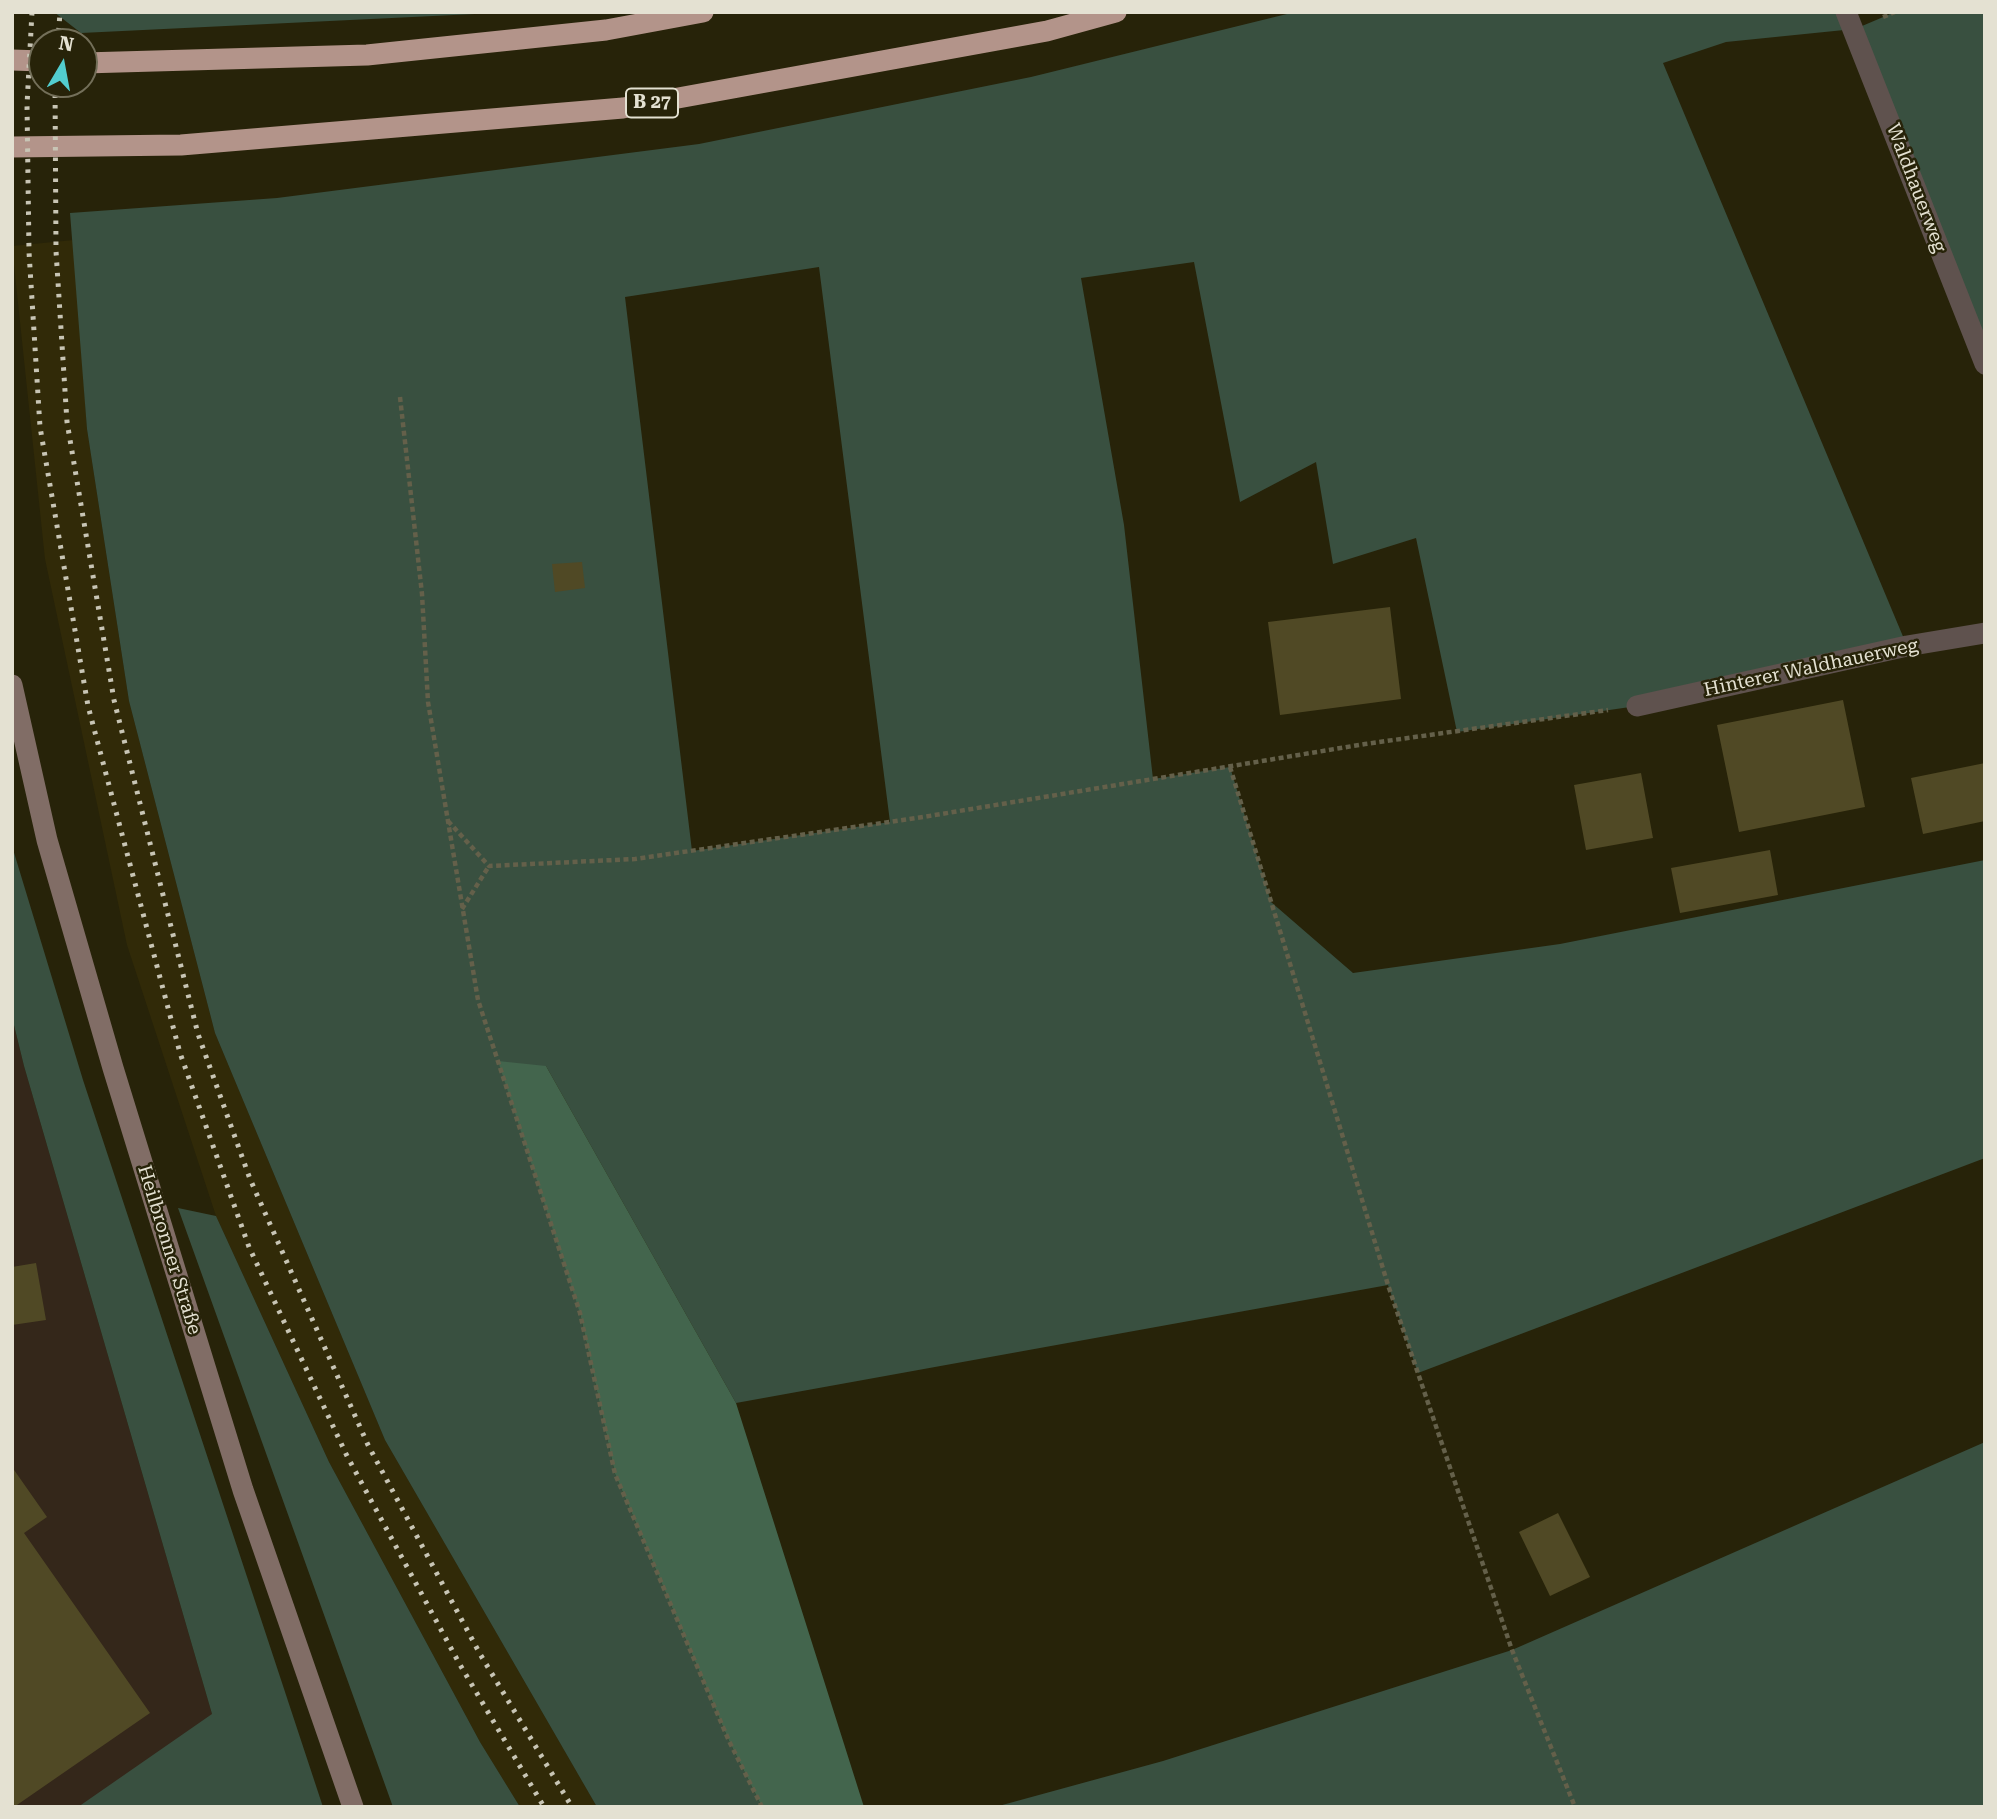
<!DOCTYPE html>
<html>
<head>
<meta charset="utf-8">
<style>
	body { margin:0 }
	#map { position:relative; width:1997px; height:1819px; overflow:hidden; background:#272309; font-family:"Roboto Serif",serif }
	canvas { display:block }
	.frame { position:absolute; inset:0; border:14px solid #e4e1d2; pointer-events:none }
	.north { position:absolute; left:28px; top:28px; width:70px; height:70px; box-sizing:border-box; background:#272309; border:2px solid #736f59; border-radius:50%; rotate:10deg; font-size:19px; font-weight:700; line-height:28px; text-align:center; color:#e4e1d2 }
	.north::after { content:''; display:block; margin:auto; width:24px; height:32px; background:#52cdcf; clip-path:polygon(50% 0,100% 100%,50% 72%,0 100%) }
</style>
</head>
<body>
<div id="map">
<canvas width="1997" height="1819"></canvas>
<div class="frame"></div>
<div class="north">N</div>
</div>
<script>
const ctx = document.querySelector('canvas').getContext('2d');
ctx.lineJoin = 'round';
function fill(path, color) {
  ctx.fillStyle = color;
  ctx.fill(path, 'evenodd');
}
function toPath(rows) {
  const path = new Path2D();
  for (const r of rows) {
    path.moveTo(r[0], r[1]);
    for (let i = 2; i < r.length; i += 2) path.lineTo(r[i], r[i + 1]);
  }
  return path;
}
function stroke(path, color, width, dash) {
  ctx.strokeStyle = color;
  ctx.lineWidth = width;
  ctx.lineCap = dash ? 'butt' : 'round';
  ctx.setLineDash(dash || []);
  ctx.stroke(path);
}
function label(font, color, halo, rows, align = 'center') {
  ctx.font = font + ' "Roboto Serif",serif';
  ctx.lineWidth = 5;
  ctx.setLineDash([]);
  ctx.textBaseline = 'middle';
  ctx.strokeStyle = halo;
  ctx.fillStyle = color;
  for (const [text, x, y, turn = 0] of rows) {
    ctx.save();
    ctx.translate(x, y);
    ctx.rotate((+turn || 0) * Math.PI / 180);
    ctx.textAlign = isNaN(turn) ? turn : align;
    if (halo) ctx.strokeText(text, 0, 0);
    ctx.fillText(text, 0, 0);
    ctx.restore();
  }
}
const commercial = toPath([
	[12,1017,24,1066,212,1714,247,1807,12,1807]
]);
const built = toPath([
	[74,240,87,429,129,701,215,1033,385,1440,597,1807,520,1807,480,1742,329,1462,216,1216,127,945,45,559,12,246]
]);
const green = toPath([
	[54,12,516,12,81,33],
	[1295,12,1846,12,1855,29,1895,12,1985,12,1985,364,1854,29,1726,42,1663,63,1907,646,1637,706,1457,732,1416,538,1333,564,1316,462,1240,502,1194,262,1081,278,1124,525,1153,779,1230,767,1271,902,1353,973,1560,944,1985,860,1985,1158,1418,1373,1388,1285,736,1403,546,1066,580,1313,615,1474,729,1741,762,1807,597,1807,385,1440,215,1033,129,701,87,429,70,213,277,198,699,144,1031,77],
	[819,267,890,822,692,851,625,297],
	[12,846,83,1080,323,1807,78,1807,212,1714,24,1066,12,1017],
	[178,1208,216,1216,329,1462,480,1742,520,1807,393,1807],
	[1985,1442,1985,1807,995,1807,1163,1761,1512,1650]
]);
const forest = toPath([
	[498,1061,546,1066,736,1403,864,1807,762,1807,729,1741,615,1474,580,1313]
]);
const building = toPath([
	[582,562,585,588,555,592,552,564],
	[1390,607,1401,699,1280,715,1268,622],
	[1843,700,1865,807,1739,832,1717,725],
	[1985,763,1985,821,1923,834,1911,778],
	[1641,773,1653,838,1586,850,1574,785],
	[1770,850,1778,895,1680,913,1671,868],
	[36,1263,46,1320,12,1325,12,1267],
	[12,1467,47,1517,24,1533,150,1713,14,1807,12,1807],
	[1558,1513,1590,1577,1550,1596,1519,1532]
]);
const path = toPath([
	[1883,17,1895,12],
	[400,397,422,594,428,702,478,1000,580,1313,615,1474,729,1741,762,1807],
	[1230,767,1388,1285,1512,1650,1575,1807],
	[448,821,489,866,635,859,923,817,1365,744,1608,710],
	[462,909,489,866]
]);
const street = toPath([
	[1846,12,1985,364],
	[1637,706,1907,646,1985,633]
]);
const secondary = toPath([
	[12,685,47,840,113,1068,243,1490,353,1807]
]);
const highway = toPath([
	[12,60,42,61],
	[84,63,367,55,606,30,703,12],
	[12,147,181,145,623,108,1047,31,1116,12]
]);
const rail = toPath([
	[32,12,27,105,29,252,40,427,88,706,180,1053,249,1247,347,1456,459,1663,544,1807],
	[58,42,60,12],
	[55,84,56,251,67,422,114,700,198,1034,250,1179,368,1445,480,1654,572,1807]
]);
const shields = [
	[652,103,52]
];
const shieldNames = [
	["B 27",652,103]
];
const streetNames = [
	["Waldhauerweg",1916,188,69],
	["Hinterer Waldhauerweg",1811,668,-12],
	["Heilbronner Straße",169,1250,73]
];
fill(commercial, '#34271a');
fill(built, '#312a08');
fill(green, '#395040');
fill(forest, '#43654d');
fill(building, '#504925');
stroke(path, '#64604a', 4.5, [5, 3.5]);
stroke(street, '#5f524e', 21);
stroke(secondary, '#816d66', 21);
stroke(highway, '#b3948a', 21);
stroke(rail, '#c8c5b5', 5, [3.5, 7]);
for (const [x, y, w] of shields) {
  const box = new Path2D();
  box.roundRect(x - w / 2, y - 14.5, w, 29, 5);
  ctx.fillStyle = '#272309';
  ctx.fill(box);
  stroke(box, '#e4e1d2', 2);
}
label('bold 18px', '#e4e1d2', null, shieldNames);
label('19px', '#e4e1d2', '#272309', streetNames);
</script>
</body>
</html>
